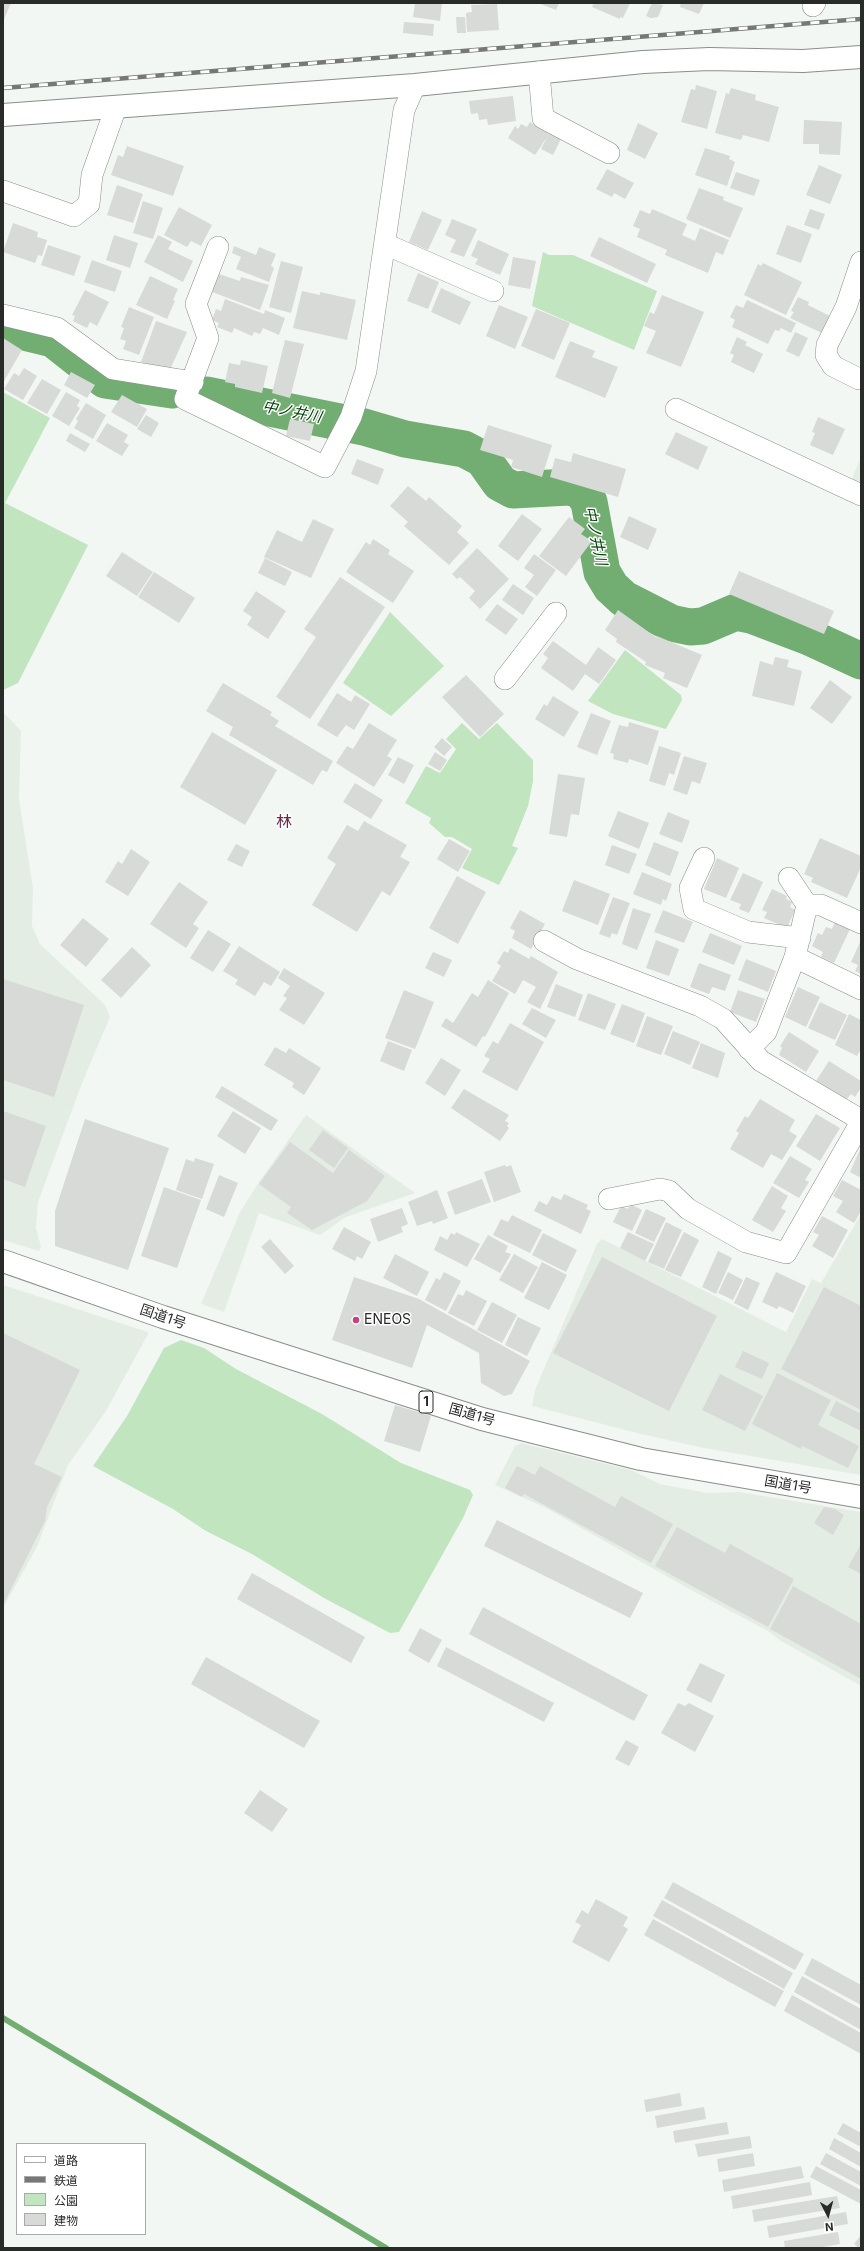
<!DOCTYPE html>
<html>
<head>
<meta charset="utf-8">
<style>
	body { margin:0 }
	#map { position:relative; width:864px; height:2251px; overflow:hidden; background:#f3f7f3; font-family:Inter,"Noto Sans JP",sans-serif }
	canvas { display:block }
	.frame { position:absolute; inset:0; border:4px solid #292b29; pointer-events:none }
	.legend { position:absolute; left:16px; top:2143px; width:130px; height:92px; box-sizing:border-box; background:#fff; border:1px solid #a9aaa9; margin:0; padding:5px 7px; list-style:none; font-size:12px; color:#292b29 }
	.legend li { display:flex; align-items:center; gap:8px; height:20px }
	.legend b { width:20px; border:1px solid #a9aaa9 }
	.north { position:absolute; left:808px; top:2195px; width:40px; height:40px; -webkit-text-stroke:3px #fff; paint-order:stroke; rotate:174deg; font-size:11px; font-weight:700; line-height:16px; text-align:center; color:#292b29 }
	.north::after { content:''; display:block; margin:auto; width:14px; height:18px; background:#292b29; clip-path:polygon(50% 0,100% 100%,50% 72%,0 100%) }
</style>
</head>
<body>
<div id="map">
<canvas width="864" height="2251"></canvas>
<div class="frame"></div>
<ul class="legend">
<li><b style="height:5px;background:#fff"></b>道路</li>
<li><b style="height:5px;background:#757875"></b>鉄道</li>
<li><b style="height:11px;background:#c0e5bf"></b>公園</li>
<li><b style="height:11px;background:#d7dad7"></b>建物</li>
</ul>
<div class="north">N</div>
</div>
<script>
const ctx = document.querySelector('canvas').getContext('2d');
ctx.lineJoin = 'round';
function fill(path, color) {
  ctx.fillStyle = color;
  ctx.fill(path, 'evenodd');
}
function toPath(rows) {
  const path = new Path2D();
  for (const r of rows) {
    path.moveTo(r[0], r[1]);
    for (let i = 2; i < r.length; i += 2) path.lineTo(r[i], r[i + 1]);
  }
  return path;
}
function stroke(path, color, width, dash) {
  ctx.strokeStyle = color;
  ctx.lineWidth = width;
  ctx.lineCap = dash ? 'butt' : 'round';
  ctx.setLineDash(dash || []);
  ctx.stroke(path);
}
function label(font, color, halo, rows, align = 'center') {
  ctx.font = font + ' Inter,"Noto Sans JP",sans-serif';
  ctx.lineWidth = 3;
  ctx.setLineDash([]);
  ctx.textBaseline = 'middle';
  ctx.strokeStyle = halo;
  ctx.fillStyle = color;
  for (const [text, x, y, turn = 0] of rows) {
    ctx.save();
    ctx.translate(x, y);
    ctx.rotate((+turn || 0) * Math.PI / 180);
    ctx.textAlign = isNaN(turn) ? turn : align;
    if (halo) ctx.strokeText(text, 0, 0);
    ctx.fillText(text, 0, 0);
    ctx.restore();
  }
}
const built = toPath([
	[861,457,861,485,851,481],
	[3,712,21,731,19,799,33,888,32,926,40,944,105,1005,110,1017,82,1083,38,1202,36,1228,41,1247,39,1251,3,1240],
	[306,1115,415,1193,346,1217,320,1235,259,1213,224,1312,201,1304,240,1212,259,1182],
	[861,1214,861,1475,704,1448,641,1434,532,1406,535,1390,597,1244,602,1239,786,1332,812,1279,821,1283],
	[3,1285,148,1332,148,1334,106,1411,68,1465,37,1547,3,1608],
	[521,1443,631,1470,660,1484,707,1493,739,1492,861,1512,861,1686,781,1641,768,1631,691,1590,544,1507,495,1485,515,1446]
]);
const green = toPath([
	[543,252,549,255,573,255,657,291,634,350,532,306],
	[3,392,50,418,5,503,88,545,18,683,3,690],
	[390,612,444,666,391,716,343,683],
	[625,650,681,695,682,700,666,729,613,714,588,701],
	[462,723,479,739,497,723,533,760,533,781,528,806,512,846,518,848,499,885,462,868,472,849,452,837,445,837,429,823,431,818,405,803,426,766,440,773,456,749,446,739],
	[181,1340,204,1348,236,1369,322,1414,401,1463,470,1490,473,1495,463,1518,399,1632,390,1633,324,1598,252,1554,206,1531,173,1509,93,1466,127,1416,164,1348]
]);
const stream = toPath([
	[3,2018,386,2248]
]);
const river = toPath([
	[3,327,53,339,105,380,172,390],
	[206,395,364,427,405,439,464,449,483,459,500,483,513,490,569,487,581,490,589,502,602,572,611,587,624,599,671,623,690,627,703,626,736,612,751,615,809,637,861,661]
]);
const building = toPath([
	[3,3,11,3,3,22],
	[415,3,442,3,440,21,413,17],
	[538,3,559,3,556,10],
	[594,3,630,3,623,18,620,17,620,19,592,7],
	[652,3,663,5,658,17,651,18,646,16],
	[681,3,704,3,699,14,680,7],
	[497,4,499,30,467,32,466,13,472,12,471,5],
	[456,17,465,17,466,33,457,33],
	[404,22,434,24,433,36,403,33],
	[696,85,717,91,707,129,681,122,691,89,695,90],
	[731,88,756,95,755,100,779,107,769,142,743,135,741,140,715,133,726,93,729,94],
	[513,96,516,121,488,125,487,119,479,120,478,113,471,114,469,101],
	[804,120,842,122,840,155,819,154,819,144,803,144],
	[530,122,549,134,535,155,508,138,515,126,518,129,521,124,527,127],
	[638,123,658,133,645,159,627,150],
	[549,133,561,139,553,155,541,149],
	[127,146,184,166,173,196,111,175,118,155,123,157],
	[705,148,730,156,729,159,735,162,727,186,695,175],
	[819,165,842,175,830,204,806,195],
	[607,169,634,183,625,199,614,193,612,197,596,189],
	[736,172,760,180,754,196,730,188],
	[117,185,143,194,133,223,107,215],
	[699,188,724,197,723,200,743,208,730,238,686,219],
	[143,201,163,208,153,239,133,233],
	[179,207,212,225,201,246,191,241,187,247,164,235],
	[652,209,687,224,682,235,695,241,700,228,729,240,723,255,716,252,708,273,665,255,667,250,637,237,640,229,633,226,640,210,650,214],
	[810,209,825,214,819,230,804,225],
	[422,211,442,220,428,250,409,242],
	[452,219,477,229,464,257,450,252,456,240,445,235],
	[13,223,38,232,37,237,47,240,42,256,38,255,35,263,3,252],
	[787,225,812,234,801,263,776,254],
	[114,235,138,243,130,268,106,260],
	[158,235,172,242,168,249,193,261,183,282,144,262],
	[599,237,656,264,647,283,590,256],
	[478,240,509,254,500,275,475,264,478,259,471,256],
	[48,245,81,256,74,276,41,265],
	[234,246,256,255,259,247,276,254,271,266,274,268,269,282,236,269,241,257,232,253],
	[513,257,536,261,530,289,508,285],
	[92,260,122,271,115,292,84,282],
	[281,261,303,267,291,313,269,307],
	[763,263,802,282,786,315,744,295,758,264,761,266],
	[418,273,439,282,428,309,407,301],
	[219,274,240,281,241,277,269,285,260,310,212,292],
	[150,276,178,289,173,300,175,301,167,319,136,305],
	[441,288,471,302,460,325,431,312],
	[85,290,109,302,97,326,90,322,87,328,73,321,75,316,72,315],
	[302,291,320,295,320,292,356,300,347,340,293,328],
	[662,295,704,312,681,367,646,353,656,331,644,326,650,312,654,314],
	[798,297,809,302,808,305,830,316,822,333,790,318,794,312,791,311],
	[225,299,264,314,265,310,285,318,279,335,263,328,260,334,254,332,252,336,234,328,232,333,217,327,219,323,212,320,216,309,221,311],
	[747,300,796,323,791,333,781,328,779,331,775,330,768,344,732,327,735,320,730,317,736,305,743,308],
	[499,305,528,317,515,349,486,336],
	[129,307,154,317,139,355,123,349,126,341,120,339,124,328,121,327],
	[536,309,570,323,554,360,521,346],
	[156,321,187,332,169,372,141,362],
	[795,332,808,338,799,357,786,351],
	[737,337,747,342,745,345,763,354,754,373,731,362,734,355,730,353],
	[3,338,22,350,4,381,3,380],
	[285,340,304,344,290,398,272,393],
	[570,341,595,351,592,357,618,367,605,398,555,377],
	[241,360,268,366,262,393,235,387,235,384,225,382,229,363,240,365],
	[24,368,37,376,23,400,4,389,14,373,19,376],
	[71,372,95,385,87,398,64,385],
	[42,379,61,390,47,414,27,403],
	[66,392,80,400,77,406,80,408,69,426,52,416],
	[122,395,147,409,137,427,111,412],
	[86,403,106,415,93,439,74,428,78,421,76,419],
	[146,415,159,423,151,437,137,429],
	[818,417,845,429,833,455,810,445,815,433,812,432],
	[290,419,314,424,310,441,286,436],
	[107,423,128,435,124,442,129,445,122,456,96,441],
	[488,425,552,445,542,477,511,467,513,460,480,450],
	[676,432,708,447,698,470,665,454],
	[70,433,90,444,85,452,66,441],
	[573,453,626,469,618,497,550,477,555,458,571,462],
	[357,459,384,469,378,485,351,474],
	[408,486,426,501,429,497,462,526,457,532,469,543,449,565,404,526,408,522,390,506],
	[522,514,542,529,518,561,498,546],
	[629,516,657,529,648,550,620,537],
	[569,517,585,529,581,534,592,541,566,576,539,556],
	[313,519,334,529,311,578,264,557,277,530,302,542],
	[373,539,390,550,388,554,414,571,393,603,346,572,366,542,370,545],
	[477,548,509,579,480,609,469,598,475,591,460,577,457,579,452,574],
	[122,552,153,572,137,596,106,576],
	[534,554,556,570,537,596,525,587,534,575,524,568],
	[265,558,292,572,285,586,258,573],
	[739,571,834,611,824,634,729,594],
	[154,572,195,598,179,623,138,597],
	[340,577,385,607,310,719,276,697,316,637,304,629],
	[513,584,534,598,523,615,502,600],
	[256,591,286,611,268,639,247,625,252,617,243,611],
	[497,604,518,619,506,635,485,620],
	[618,610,657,638,657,636,702,655,687,688,663,678,665,673,645,665,646,662,616,642,617,639,605,630],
	[553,641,586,665,598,647,616,660,599,684,585,674,573,691,541,668,548,658,543,654],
	[775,657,789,660,787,667,802,671,794,706,752,696,760,661,773,665],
	[466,675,504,714,480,737,442,697],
	[830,680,852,697,832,724,810,708],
	[223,683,272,712,270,715,279,721,275,726,333,761,327,772,322,770,313,785,229,735,233,727,206,711],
	[337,693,351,702,355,695,370,704,354,730,346,725,337,737,317,725],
	[553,696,579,712,564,737,535,719,544,704,547,706],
	[591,713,611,721,597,755,577,747],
	[629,722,659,731,648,765,629,759,628,763,613,759,614,754,610,753,619,725,628,727],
	[369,723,397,740,387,756,392,759,374,787,336,763,347,746,353,749],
	[212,732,277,770,245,825,180,787],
	[442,738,452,747,444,756,434,747],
	[659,746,681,753,674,775,669,773,665,786,649,781],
	[435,752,447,760,440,771,428,764],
	[684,756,707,763,700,784,692,781,687,795,673,790],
	[398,757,414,765,404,784,388,775],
	[558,774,585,778,579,815,571,814,567,837,549,834],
	[355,783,383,800,371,819,343,802],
	[618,811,649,823,639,849,608,836],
	[668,812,690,821,682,843,659,834],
	[364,821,407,845,400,857,410,862,390,896,382,891,357,932,312,905,336,864,327,858,347,825,358,831],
	[820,838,861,856,861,867,847,898,811,882,813,878,804,874],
	[449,839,470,851,458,872,437,859],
	[654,842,679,852,670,876,645,865],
	[236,844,250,851,242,867,227,860],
	[612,845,637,854,629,874,605,865],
	[131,849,150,862,128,896,105,882,118,861,122,864],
	[717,858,739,868,726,898,704,889],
	[642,872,672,884,666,901,663,899,661,905,633,894],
	[743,873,763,882,749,913,739,909,741,904,730,900],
	[457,876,486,892,458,944,429,928],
	[574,880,610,894,598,925,562,911],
	[179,882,208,902,193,924,199,928,186,948,150,924],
	[772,889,787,896,786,899,792,902,790,907,795,910,787,928,764,918,767,912,762,910],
	[613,897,630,903,617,935,612,933,610,938,599,934],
	[633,908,651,914,637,950,622,944],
	[520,910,545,924,531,949,512,938,515,931,510,928],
	[663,910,693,922,684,943,654,932],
	[83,918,109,939,86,967,60,945],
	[835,922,850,929,834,963,821,957,823,952,812,946,818,933,822,935,826,927,832,929],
	[208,930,231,944,213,972,190,958],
	[710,933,742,946,734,965,702,952],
	[656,940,679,949,669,976,646,968],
	[861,940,861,974,855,971,858,965,851,962],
	[239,946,280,972,271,986,264,982,255,996,235,984,238,980,223,971],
	[132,947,151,965,121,998,101,980],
	[510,948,529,959,531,956,558,972,540,1009,527,1002,536,987,523,980,515,994,492,981,501,966,497,963,504,951,508,953],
	[433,952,452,960,444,977,425,968],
	[746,959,776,971,768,992,738,980],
	[699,963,731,975,725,991,712,987,709,994,690,987],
	[284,968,325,993,304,1025,279,1010,287,998,283,996,290,986,278,978],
	[3,979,84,1005,54,1097,3,1080],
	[488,980,509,993,485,1037,483,1036,476,1047,441,1026,446,1018,453,1023,472,993,478,997],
	[556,984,583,995,575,1017,547,1007],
	[798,987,820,997,806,1027,785,1017],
	[404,990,434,1002,415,1049,385,1038],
	[738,990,765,999,756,1022,730,1012],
	[588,993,616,1004,605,1030,578,1020],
	[820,1002,847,1015,835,1040,808,1028],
	[622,1004,645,1013,634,1043,610,1034],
	[532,1008,556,1020,546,1038,522,1024],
	[849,1014,861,1020,861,1049,857,1056,835,1045],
	[647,1016,673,1026,661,1055,636,1046],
	[510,1023,544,1042,517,1091,482,1072,490,1059,484,1056,493,1041,498,1044],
	[673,1031,700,1042,690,1065,664,1054],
	[789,1032,819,1051,806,1072,779,1055,782,1048,780,1046],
	[388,1041,412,1050,404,1071,380,1061],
	[701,1043,725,1053,718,1078,692,1068],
	[275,1047,286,1053,289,1048,321,1068,304,1095,292,1087,294,1083,264,1065],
	[441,1058,461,1070,445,1096,425,1083],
	[829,1061,861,1081,861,1088,855,1097,851,1094,846,1100,816,1081],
	[222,1086,278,1120,271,1131,215,1097],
	[464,1089,509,1115,505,1121,509,1123,507,1126,509,1128,500,1141,451,1108],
	[760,1099,795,1120,789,1131,797,1136,782,1160,771,1154,763,1168,730,1149,739,1133,736,1131,745,1116,748,1118],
	[3,1111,46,1126,25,1187,3,1179],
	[233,1111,261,1128,245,1154,217,1136],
	[816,1114,840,1128,820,1161,796,1146],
	[85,1119,169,1148,128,1270,55,1246,55,1211],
	[323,1130,348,1148,334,1168,309,1150],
	[290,1142,333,1173,349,1150,385,1176,367,1201,312,1230,287,1213,291,1207,259,1184],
	[861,1147,861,1178,850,1172],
	[790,1156,812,1169,805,1180,809,1182,799,1198,773,1183],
	[195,1158,214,1164,202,1199,176,1190,186,1159,194,1162],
	[505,1165,506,1167,511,1165,521,1192,494,1202,484,1172],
	[219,1175,238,1183,224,1217,206,1209],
	[482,1179,491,1202,455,1215,447,1192],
	[842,1180,861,1190,861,1211,854,1223,836,1212,843,1201,833,1196],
	[772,1186,788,1196,781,1208,786,1211,773,1232,752,1220],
	[164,1187,201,1200,177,1268,141,1256],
	[437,1190,448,1218,433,1224,432,1221,417,1226,408,1202],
	[564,1194,588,1205,586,1209,591,1211,581,1234,534,1211,539,1201,547,1205,552,1196,561,1200],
	[630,1204,642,1210,632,1231,613,1222,621,1206,628,1209],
	[402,1208,408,1224,401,1227,403,1232,378,1242,370,1219],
	[646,1209,666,1218,654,1242,635,1233],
	[512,1215,542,1230,530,1253,493,1235,501,1219,508,1222],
	[822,1216,848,1230,833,1258,812,1246,819,1235,813,1232],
	[666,1222,682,1230,664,1269,648,1262],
	[344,1227,371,1242,362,1259,357,1256,355,1261,332,1249],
	[456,1232,480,1244,467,1267,434,1250,440,1236,447,1240,451,1233,455,1235],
	[628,1232,654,1244,645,1261,620,1248],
	[684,1232,699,1240,681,1277,665,1270],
	[543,1233,577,1250,566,1272,532,1255],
	[488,1235,508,1246,505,1252,511,1254,500,1273,474,1259],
	[270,1239,294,1266,285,1274,261,1247],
	[718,1251,732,1258,716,1294,702,1287],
	[395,1254,429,1272,417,1296,383,1278],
	[514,1254,538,1267,523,1293,499,1280],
	[602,1257,717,1316,669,1411,553,1353],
	[542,1262,567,1275,549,1310,524,1298],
	[444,1272,461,1281,446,1311,425,1300,436,1278,440,1280],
	[728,1272,743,1280,733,1300,718,1293],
	[776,1272,806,1286,793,1313,779,1306,777,1309,762,1302],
	[354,1277,419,1299,530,1361,512,1394,504,1396,481,1383,479,1353,427,1325,412,1368,332,1340],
	[746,1277,760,1283,748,1310,734,1303],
	[824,1287,861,1306,861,1410,781,1369],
	[466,1290,487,1301,474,1326,448,1313,458,1294,463,1296],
	[492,1302,517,1315,502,1343,477,1330],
	[518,1317,541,1328,527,1356,505,1345],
	[3,1333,80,1370,34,1464,62,1477,47,1507,45,1521,3,1605],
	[743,1351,769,1363,762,1379,735,1367],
	[777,1373,831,1400,818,1425,859,1446,848,1468,802,1446,801,1449,752,1424],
	[720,1374,763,1396,745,1431,702,1410],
	[836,1401,861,1414,861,1431,829,1415],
	[395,1405,431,1416,420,1452,384,1441],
	[517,1466,535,1475,540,1466,615,1507,621,1496,673,1524,651,1563,524,1494,522,1497,505,1488],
	[824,1507,835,1509,844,1515,833,1535,814,1523],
	[497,1520,643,1593,630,1618,484,1546],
	[677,1527,725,1553,730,1544,794,1579,768,1627,655,1566],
	[861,1544,861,1574,848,1567],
	[252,1573,365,1637,351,1663,237,1599],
	[793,1586,861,1624,861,1679,770,1629],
	[483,1607,648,1695,634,1721,469,1634],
	[420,1628,442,1640,429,1663,408,1651],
	[446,1647,554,1703,544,1722,437,1666],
	[206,1657,320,1721,304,1748,191,1684],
	[700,1663,725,1675,711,1703,686,1690],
	[678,1703,685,1706,689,1703,714,1716,695,1752,661,1733],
	[626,1740,639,1747,629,1766,615,1759],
	[260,1790,288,1809,272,1832,244,1813],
	[673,1882,804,1954,795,1970,664,1898],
	[596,1899,628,1917,623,1926,628,1929,609,1962,572,1942,581,1925,575,1922,582,1910,588,1914],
	[662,1900,793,1973,784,1989,653,1916],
	[653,1919,784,1991,775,2007,644,1935],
	[812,1958,861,1985,861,2005,804,1974],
	[802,1976,861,2009,861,2030,794,1992],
	[792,1995,861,2033,861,2054,784,2011],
	[680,2093,682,2106,646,2112,644,2100],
	[704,2107,706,2119,657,2128,655,2116],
	[727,2122,729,2134,675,2143,673,2131],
	[843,2123,861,2133,861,2147,837,2134],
	[750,2136,752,2148,698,2157,695,2144],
	[834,2138,861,2153,861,2167,829,2149],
	[753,2153,755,2166,719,2172,717,2159],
	[826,2153,861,2172,861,2186,820,2164],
	[801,2166,804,2178,724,2192,722,2180],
	[816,2166,861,2190,861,2204,810,2177],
	[810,2182,812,2195,733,2209,731,2196],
	[837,2196,840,2208,754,2222,752,2210],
	[846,2212,848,2224,769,2238,767,2226],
	[838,2232,840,2244,818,2248,785,2248,784,2241],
	[861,2235,861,2248,859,2248,854,2244]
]);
const minor = toPath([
	[813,6,815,3],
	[539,72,543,118,609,153],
	[3,191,74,216,89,204,92,175,116,107],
	[385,244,493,291],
	[218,247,196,304,208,338,185,399,325,467,351,417,366,371,404,110,415,85],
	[3,315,57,328,113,369,193,382],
	[859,379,833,366,826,355,827,345,846,307,861,262],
	[676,409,861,495],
	[505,679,556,613],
	[704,858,690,888,694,909,748,932,800,938],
	[807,905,821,905,861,923],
	[544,941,577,959,700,1006,723,1019,761,1061,861,1120],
	[795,957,861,989],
	[749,1049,766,1032,795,957,807,905,789,878],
	[609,1199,660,1189,669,1191,688,1209,746,1242,786,1253,861,1122]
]);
const tertiary = toPath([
	[3,115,415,85,643,62,709,59,803,61,861,57]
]);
const trunk = toPath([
	[3,1261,163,1317,482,1419,641,1459,861,1497]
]);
const rail = toPath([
	[3,88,861,19]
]);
const markers = [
	[356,1320,4,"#c64082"]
];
const shields = [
	[426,1402,14]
];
const shieldNames = [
	["1",426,1402]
];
const streetNames = [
	["国道1号",163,1317,19],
	["国道1号",472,1415,16],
	["国道1号",788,1485,10]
];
const poiNames = [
	["ENEOS",364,1320]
];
const waterNames = [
	["中ノ井川",292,412,11],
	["中ノ井川",595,536,78]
];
const quarterNames = [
	["林",284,822]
];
fill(built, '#e4ede3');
fill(green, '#c0e5bf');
stroke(stream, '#72ae72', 6);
stroke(river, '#72ae72', 37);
fill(building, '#d7dad7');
stroke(minor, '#8a8e8a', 22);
stroke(tertiary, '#8a8e8a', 24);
stroke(trunk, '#8a8e8a', 24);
stroke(minor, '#fff', 21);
stroke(tertiary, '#fff', 22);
stroke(trunk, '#fff', 22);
stroke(rail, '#757875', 4.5);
stroke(rail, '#fff', 3, [9]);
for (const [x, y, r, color] of markers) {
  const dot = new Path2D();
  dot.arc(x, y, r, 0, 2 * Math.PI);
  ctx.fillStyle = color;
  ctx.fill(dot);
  stroke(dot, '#fff', 1.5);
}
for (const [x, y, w] of shields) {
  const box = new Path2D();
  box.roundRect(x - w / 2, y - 11, w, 22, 3);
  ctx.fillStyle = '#fff';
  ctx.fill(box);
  stroke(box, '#292b29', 1);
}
label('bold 13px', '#292b29', null, shieldNames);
label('14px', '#292b29', '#fff', streetNames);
label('14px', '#292b29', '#fff', poiNames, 'left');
label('italic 15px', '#004407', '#fff', waterNames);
label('16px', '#6b2947', '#fff', quarterNames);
</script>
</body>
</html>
